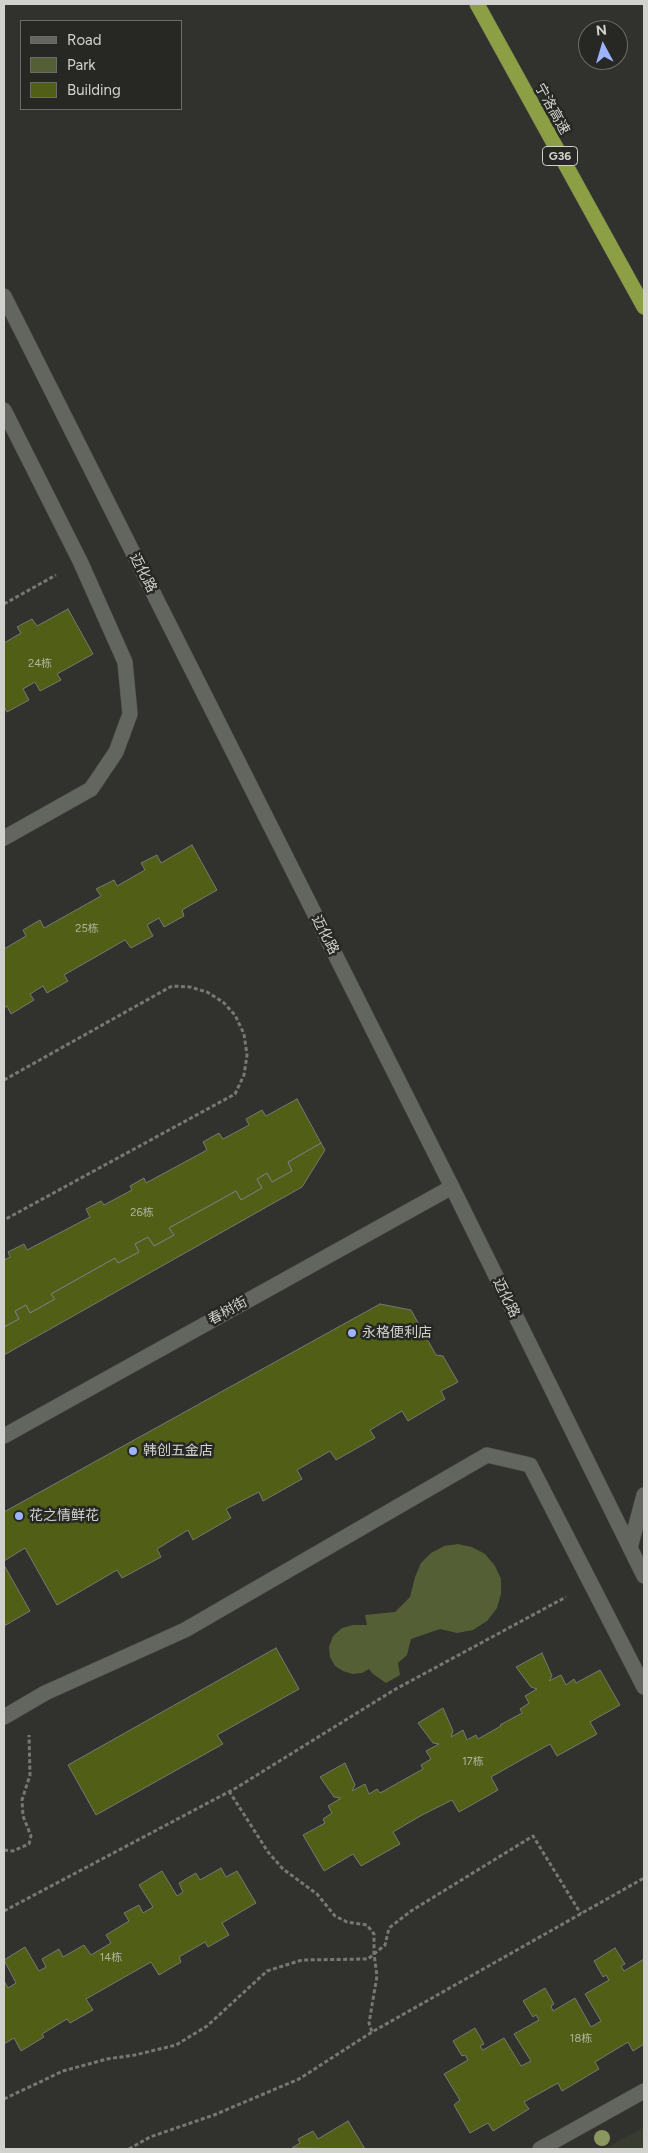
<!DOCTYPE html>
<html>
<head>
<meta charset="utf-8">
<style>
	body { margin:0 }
	#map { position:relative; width:648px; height:2153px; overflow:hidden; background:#31322d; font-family:Figtree,sans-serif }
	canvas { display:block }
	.frame { position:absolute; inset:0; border:5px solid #d1d2ce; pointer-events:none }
	.legend { position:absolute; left:20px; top:20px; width:162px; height:90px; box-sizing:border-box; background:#272823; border:1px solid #6b6c67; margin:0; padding:6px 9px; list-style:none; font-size:15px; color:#d1d2ce }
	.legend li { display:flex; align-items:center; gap:10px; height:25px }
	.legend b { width:25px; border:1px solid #6b6c67 }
	.north { position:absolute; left:578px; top:20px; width:50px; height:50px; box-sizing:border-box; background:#272823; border:1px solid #6b6c67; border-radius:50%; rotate:354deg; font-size:14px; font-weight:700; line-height:20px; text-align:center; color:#d1d2ce }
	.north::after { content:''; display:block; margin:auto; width:18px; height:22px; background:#9cb4fd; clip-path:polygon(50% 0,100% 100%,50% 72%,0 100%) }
</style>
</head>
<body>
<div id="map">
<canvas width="648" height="2153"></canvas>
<div class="frame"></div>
<ul class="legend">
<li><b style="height:6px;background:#63655f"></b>Road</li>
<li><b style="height:14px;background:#555f35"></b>Park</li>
<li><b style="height:14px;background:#505e16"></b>Building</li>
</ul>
<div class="north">N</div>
</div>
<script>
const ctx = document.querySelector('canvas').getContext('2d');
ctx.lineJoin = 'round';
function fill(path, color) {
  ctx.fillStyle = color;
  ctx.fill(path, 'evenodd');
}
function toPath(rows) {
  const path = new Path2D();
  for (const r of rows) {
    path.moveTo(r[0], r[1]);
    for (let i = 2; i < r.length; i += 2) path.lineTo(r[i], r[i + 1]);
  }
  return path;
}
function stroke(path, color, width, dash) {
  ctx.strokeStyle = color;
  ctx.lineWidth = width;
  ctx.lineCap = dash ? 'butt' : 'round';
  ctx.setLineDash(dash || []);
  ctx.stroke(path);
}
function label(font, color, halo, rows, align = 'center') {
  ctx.font = font + ' Figtree,"Noto Sans SC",sans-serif';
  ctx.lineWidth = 5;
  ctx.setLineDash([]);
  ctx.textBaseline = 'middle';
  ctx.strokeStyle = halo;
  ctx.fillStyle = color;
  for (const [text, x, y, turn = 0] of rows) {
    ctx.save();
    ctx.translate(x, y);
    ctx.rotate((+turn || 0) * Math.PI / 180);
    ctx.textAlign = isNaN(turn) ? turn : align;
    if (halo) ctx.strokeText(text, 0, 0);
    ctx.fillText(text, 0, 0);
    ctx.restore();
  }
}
const built = toPath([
	[644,2127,644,2149,604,2149]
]);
const green = toPath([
	[458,1544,472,1547,485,1554,495,1566,501,1579,501,1594,497,1608,487,1621,473,1630,457,1633,440,1629,411,1639,407,1655,398,1663,400,1675,386,1683,373,1674,369,1669,362,1673,352,1674,343,1671,335,1666,330,1657,329,1647,333,1636,342,1628,353,1625,367,1625,365,1615,395,1612,410,1597,415,1577,421,1563,431,1553,444,1546]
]);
const building = toPath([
	[68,609,93,654,57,674,61,680,40,691,35,682,23,689,29,700,7,712,4,707,4,643,21,633,17,627,32,619,37,626,68,609],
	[192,845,217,890,182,910,184,916,164,927,159,918,147,925,153,936,131,948,125,940,64,975,68,981,47,993,43,986,30,994,34,1000,11,1014,7,1006,4,1008,4,949,26,936,23,930,40,920,44,928,101,896,96,889,114,880,117,886,145,870,141,863,157,855,161,863,192,845],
	[297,1099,321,1143,288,1162,292,1171,272,1182,267,1173,257,1179,262,1188,241,1200,236,1191,169,1228,174,1235,154,1246,148,1237,135,1244,139,1252,118,1263,115,1258,51,1294,55,1299,30,1313,26,1305,15,1311,19,1319,4,1327,4,1260,10,1257,8,1252,24,1244,27,1250,90,1217,86,1209,101,1201,104,1205,132,1190,130,1186,144,1178,146,1183,207,1150,203,1142,219,1133,223,1139,249,1125,246,1119,262,1110,266,1116,297,1099],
	[321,1143,325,1150,302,1187,4,1355,4,1327,19,1319,15,1311,26,1305,30,1313,55,1299,51,1294,115,1258,118,1263,139,1252,135,1244,148,1237,154,1246,174,1235,169,1228,236,1191,241,1200,262,1188,257,1179,267,1173,272,1182,292,1171,288,1162,321,1143],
	[380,1304,411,1310,436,1355,443,1356,458,1382,441,1391,445,1399,408,1421,402,1411,370,1430,375,1438,336,1460,330,1451,297,1470,302,1479,263,1501,259,1492,226,1509,231,1518,193,1540,188,1530,157,1549,161,1557,122,1578,117,1570,57,1605,25,1548,4,1561,4,1512,380,1304],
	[4,1565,30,1611,4,1626,4,1565],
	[276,1648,299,1689,217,1735,223,1744,96,1815,68,1765,276,1648],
	[542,1653,552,1676,549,1681,561,1675,566,1685,574,1679,576,1683,600,1670,620,1705,590,1722,597,1734,557,1756,550,1744,521,1760,491,1777,498,1790,459,1812,452,1800,422,1815,393,1832,400,1844,361,1866,353,1854,324,1871,303,1835,325,1823,323,1819,332,1813,328,1806,341,1798,334,1797,320,1777,345,1763,355,1785,352,1791,365,1784,369,1794,377,1789,380,1793,423,1769,421,1765,431,1759,426,1751,439,1744,433,1743,418,1723,443,1708,453,1731,451,1737,463,1730,467,1740,476,1735,478,1739,501,1726,500,1725,522,1713,520,1709,529,1703,525,1696,537,1689,531,1687,516,1667,542,1653],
	[221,1868,226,1877,237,1871,256,1903,222,1923,229,1935,208,1947,205,1942,179,1957,181,1962,159,1975,151,1962,86,1999,93,2010,70,2023,67,2019,42,2034,44,2037,21,2051,14,2038,4,2044,4,1981,8,1988,16,1983,4,1960,25,1947,39,1971,46,1967,42,1959,59,1949,63,1957,84,1945,91,1955,111,1943,106,1935,129,1921,124,1913,139,1905,143,1913,153,1907,139,1885,162,1871,177,1896,183,1892,179,1883,196,1873,200,1880,221,1868],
	[615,1948,625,1964,621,1966,624,1971,644,1959,644,2044,633,2051,628,2042,595,2062,599,2069,562,2091,558,2083,524,2102,529,2109,493,2131,488,2123,470,2133,454,2105,460,2100,444,2074,468,2060,465,2055,462,2056,453,2041,475,2028,484,2044,480,2046,483,2050,504,2038,521,2066,531,2061,514,2034,539,2020,536,2015,533,2017,523,2001,545,1988,554,2004,551,2006,553,2011,575,1998,591,2027,601,2021,585,1994,609,1980,606,1975,603,1977,594,1961,615,1948],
	[348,2121,365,2149,292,2148,300,2143,298,2139,313,2131,318,2139,348,2121]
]);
const path = toPath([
	[4,604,56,575],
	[4,1080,172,986,190,987,207,992,223,1002,235,1015,244,1034,247,1055,244,1075,235,1094,4,1220],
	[229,1791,268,1852,283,1869,317,1894,335,1916,347,1922,367,1925,374,1934,374,1954,377,1976,369,2023,372,2032],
	[4,1850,13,1851,29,1844,31,1836,23,1816,22,1800,30,1775,29,1735],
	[4,1911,236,1788,394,1690,566,1597],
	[4,2099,63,2071,107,2059,135,2055,176,2045,207,2026,267,1971,302,1960,368,1959,385,1945,389,1928,411,1911,533,1836,581,1914],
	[129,2149,150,2137,214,2115,299,2079,372,2032,644,1878]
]);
const minor = toPath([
	[4,296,452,1187,644,1576],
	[4,410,80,561,125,662,130,714,116,752,91,789,4,838],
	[4,1436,452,1187],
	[630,1548,644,1495],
	[4,1717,45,1693,185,1630,487,1455,530,1465,644,1687],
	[540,2149,644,2091]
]);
const highway = toPath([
	[477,4,644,307]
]);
const trees = [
	[602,2138]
];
const markers = [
	[352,1333,5,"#9cb4fd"],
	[133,1451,5,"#9cb4fd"],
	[19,1516,5,"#9cb4fd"]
];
const numberNames = [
	["24栋",40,664],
	["25栋",87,929],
	["26栋",142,1213],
	["17栋",473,1762],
	["14栋",111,1958],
	["18栋",581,2039]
];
const shields = [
	[560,156,35]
];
const shieldNames = [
	["G36",560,156]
];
const streetNames = [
	["宁洛高速",552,109,61],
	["迈化路",143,573,63],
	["迈化路",325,935,63],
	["迈化路",506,1298,64],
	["春树街",228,1311,-29]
];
const poiNames = [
	["永格便利店",362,1333],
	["韩创五金店",143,1451],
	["花之情鲜花",29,1516]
];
fill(built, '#383b30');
fill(green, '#555f35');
fill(building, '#505e16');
stroke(building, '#777973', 1);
stroke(minor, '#4d4e49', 16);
stroke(highway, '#4d4e49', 16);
stroke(path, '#777874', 3, [4, 2.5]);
stroke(minor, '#63655f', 15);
stroke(highway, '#8c9f44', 15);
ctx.fillStyle = '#8a9860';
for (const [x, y] of trees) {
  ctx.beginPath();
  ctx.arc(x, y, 8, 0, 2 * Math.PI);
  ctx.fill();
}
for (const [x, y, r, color] of markers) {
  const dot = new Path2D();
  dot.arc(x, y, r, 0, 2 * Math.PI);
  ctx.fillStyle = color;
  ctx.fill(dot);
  stroke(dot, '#272823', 2);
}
label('11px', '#b1b5a0', null, numberNames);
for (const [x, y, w] of shields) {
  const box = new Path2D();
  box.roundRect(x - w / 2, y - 9.5, w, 19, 4);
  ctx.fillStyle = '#272823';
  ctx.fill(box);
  stroke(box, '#d1d2ce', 1);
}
label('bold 12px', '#d1d2ce', null, shieldNames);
label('14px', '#d1d2ce', '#272823', streetNames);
label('14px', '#d1d2ce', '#272823', poiNames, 'left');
</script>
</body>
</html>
